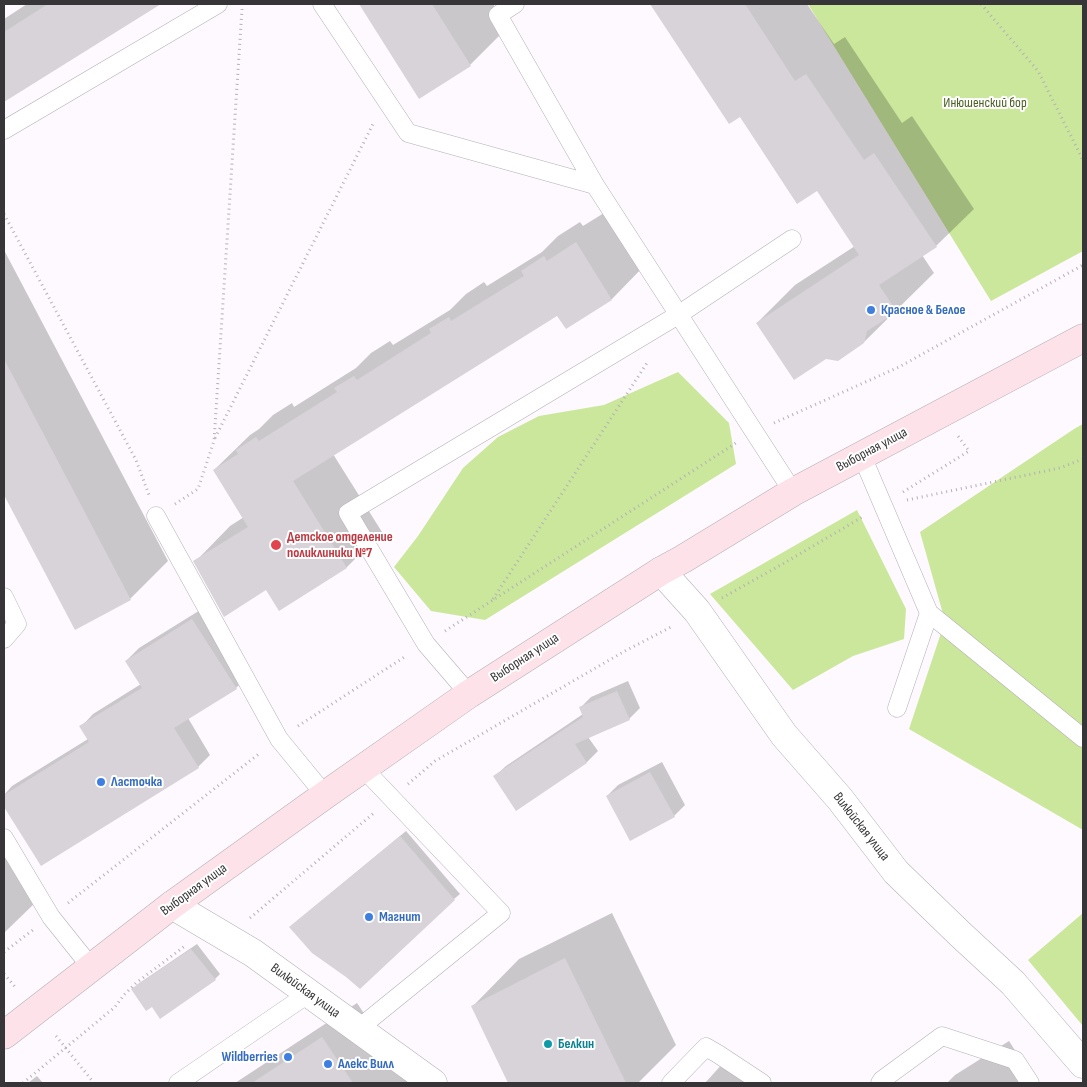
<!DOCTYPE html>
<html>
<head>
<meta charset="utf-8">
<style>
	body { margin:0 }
	#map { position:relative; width:1087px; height:1087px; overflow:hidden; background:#fdf9fe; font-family:"Sofia Sans Condensed",sans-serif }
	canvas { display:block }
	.frame { position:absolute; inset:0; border:5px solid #373537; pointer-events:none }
</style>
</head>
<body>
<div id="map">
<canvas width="1087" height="1087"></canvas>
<div class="frame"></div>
</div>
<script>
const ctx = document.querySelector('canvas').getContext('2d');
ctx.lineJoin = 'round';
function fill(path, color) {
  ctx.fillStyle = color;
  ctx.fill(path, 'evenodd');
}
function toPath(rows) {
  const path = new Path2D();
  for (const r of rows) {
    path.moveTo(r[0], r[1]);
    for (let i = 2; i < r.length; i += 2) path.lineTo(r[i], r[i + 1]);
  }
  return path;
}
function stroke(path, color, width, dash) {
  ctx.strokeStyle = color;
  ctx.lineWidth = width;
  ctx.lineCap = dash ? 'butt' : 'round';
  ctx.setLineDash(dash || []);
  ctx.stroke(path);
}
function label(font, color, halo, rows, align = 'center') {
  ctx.font = font + ' "Sofia Sans Condensed",sans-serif';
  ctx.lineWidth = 4;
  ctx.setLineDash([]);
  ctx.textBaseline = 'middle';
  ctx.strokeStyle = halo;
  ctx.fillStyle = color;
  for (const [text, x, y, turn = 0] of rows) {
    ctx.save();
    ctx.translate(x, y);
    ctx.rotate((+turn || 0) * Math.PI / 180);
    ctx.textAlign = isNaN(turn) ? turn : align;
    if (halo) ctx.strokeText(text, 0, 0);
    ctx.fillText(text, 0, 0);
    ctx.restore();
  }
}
const green = toPath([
	[808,4,1083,4,1083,251,991,301],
	[678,372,729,423,736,464,485,620,431,611,394,567,418,536,463,468,498,437,539,416,604,405],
	[1083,424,1083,830,909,729,945,621,920,532,1074,429],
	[857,510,906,609,904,639,853,656,793,690,710,594],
	[1083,913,1083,1026,1028,960]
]);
const shadow = toPath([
	[27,4,158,4,4,101,4,19],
	[361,4,493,4,508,27,470,65,420,97],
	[651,4,807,4,834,44,845,37,902,123,912,116,974,209,936,246,922,255,934,273,864,342,757,323,795,285,855,246,817,189,740,116,730,123],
	[612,208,647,263,612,299,566,327,558,314,333,454,382,532,347,567,279,609,267,589,195,562,230,526,244,517,214,470,250,435,259,429,273,415,292,403,294,407,356,368,371,353,390,341,393,345,450,310,466,294,484,282,487,286,542,252,558,236,580,222,583,226],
	[4,250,168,561,130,599,75,628,4,492],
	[205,607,248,676,236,688,188,718,210,755,198,767,41,865,4,805,4,795,12,786,88,739,81,727,93,714,141,684,126,661,139,648],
	[628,681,640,708,629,719,588,737,598,751,587,762,517,809,495,776,506,766,583,714,580,708,591,697],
	[662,762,685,805,674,816,607,796,618,785],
	[406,831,460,894,454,899,296,922],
	[7,853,37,901,4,933,4,855],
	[612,913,676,1045,638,1083,509,1083,473,1006,519,959],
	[197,944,220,974,215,979,152,1005,133,990,138,984],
	[357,1003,411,1083,235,1083],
	[1009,1041,1036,1083,947,1083,955,1075],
	[724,1062,756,1083,705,1083],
	[37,1076,43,1083,28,1083]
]);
const building = toPath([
	[48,4,161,4,4,102,4,32],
	[359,4,432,4,471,66,419,99],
	[650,4,745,4,795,81,806,74,864,160,874,153,937,247,879,285,897,312,867,331,864,343,838,361,826,359,794,380,756,323,859,255,817,191,797,204,740,117,729,124],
	[576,242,612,300,566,329,557,316,293,481,347,568,279,611,266,590,224,617,193,561,248,527,213,470,238,454,236,450,256,437,259,441,337,392,334,388,354,376,357,380,431,333,429,329,449,317,451,321,524,276,521,271,544,256,547,261],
	[4,359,131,600,75,630,4,495],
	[192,619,237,689,174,728,199,768,41,866,4,807,4,795,89,742,79,726,142,688,125,661],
	[617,691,630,720,575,744,587,763,516,811,493,776,583,717,579,707],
	[650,772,675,817,630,841,606,796],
	[400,836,455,900,360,989,346,977,312,953,289,927],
	[191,949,216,980,160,1019,152,1007,146,1011,131,989],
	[565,958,626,1083,508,1083,471,1006],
	[322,1037,353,1083,252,1083]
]);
const path = toPath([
	[981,4,1038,71,1083,160],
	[4,214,136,460,149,495],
	[774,423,899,367,1083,265],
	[215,438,373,124],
	[903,492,969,451,958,436],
	[907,500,1060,468,1083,459],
	[175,504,198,489,214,441,242,9],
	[722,598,786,562,864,516],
	[493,599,647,363],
	[445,631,736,443],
	[298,726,406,656],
	[408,784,435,761,625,651,673,626],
	[68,903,260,753],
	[250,918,375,812],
	[4,952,33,930],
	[4,974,16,988],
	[56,1036,94,1083],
	[23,1083,115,1007,124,995,136,983,185,946]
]);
const lane = toPath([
	[322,4,408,133,595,185],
	[515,4,498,15,595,185,793,492],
	[4,130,218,4],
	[862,456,929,613,897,708],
	[156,516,279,739,325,795],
	[4,597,17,624,4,639],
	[929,613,1083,738],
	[469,694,426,644,348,513,678,315,792,239],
	[4,838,51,917,91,967],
	[358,1029,501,913,363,768],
	[178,1083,308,994],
	[671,1083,706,1047,718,1054,762,1083],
	[880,1083,882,1080,942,1036,1015,1060,1030,1083]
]);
const street = toPath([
	[661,571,697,611,784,735,840,799,896,872,960,934,1013,983,1083,1064],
	[172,905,253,953,433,1083]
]);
const secondary = toPath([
	[4,1035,172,905,325,795,469,694,661,571,683,559,793,492,1083,338]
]);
const markers = [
	[871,310,5,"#3f7fe0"],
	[276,545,6,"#e0444e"],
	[101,782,5,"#3f7fe0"],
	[369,917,5,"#3f7fe0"],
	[548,1044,5,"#0f9aa8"],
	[288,1057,5,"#3f7fe0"],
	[328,1064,5,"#3f7fe0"]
];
const parkNames = [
	["Инюшенский бор",985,103]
];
const shopNames = [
	["Красное & Белое",881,310],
	["Ласточка",111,782],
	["Магнит",379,917],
	["Wildberries",278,1057,"right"],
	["Алекс Вилл",338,1064]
];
const streetNames = [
	["Выборная улица",872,450,-28],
	["Выборная улица",525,658,-33],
	["Вилюйская улица",861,827,52],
	["Выборная улица",194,890,-36],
	["Вилюйская улица",305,991,36]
];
const healthNames = [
	["Детское отделение",287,537],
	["поликлиники №7",287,553]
];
const cultureNames = [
	["Белкин",558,1044]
];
fill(green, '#cae79b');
fill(shadow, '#0003');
fill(building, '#d7d3d8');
stroke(lane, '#b4b1b5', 19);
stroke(street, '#b4b1b5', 29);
stroke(secondary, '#b4b1b5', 29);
stroke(path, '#b4b1b5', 3, [1, 4]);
stroke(lane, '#fff', 18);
stroke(street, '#fff', 28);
stroke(secondary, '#fde2e9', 28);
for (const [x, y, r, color] of markers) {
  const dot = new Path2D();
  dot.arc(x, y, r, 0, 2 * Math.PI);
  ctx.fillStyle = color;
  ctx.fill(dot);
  stroke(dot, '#fff', 2);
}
label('14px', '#4c6023', '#fff', parkNames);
label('bold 14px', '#366cbe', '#fff', shopNames, 'left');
label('14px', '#373537', '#fff', streetNames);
label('bold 14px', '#be3a42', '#fff', healthNames, 'left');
label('bold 14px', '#0d838f', '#fff', cultureNames, 'left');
</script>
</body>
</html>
